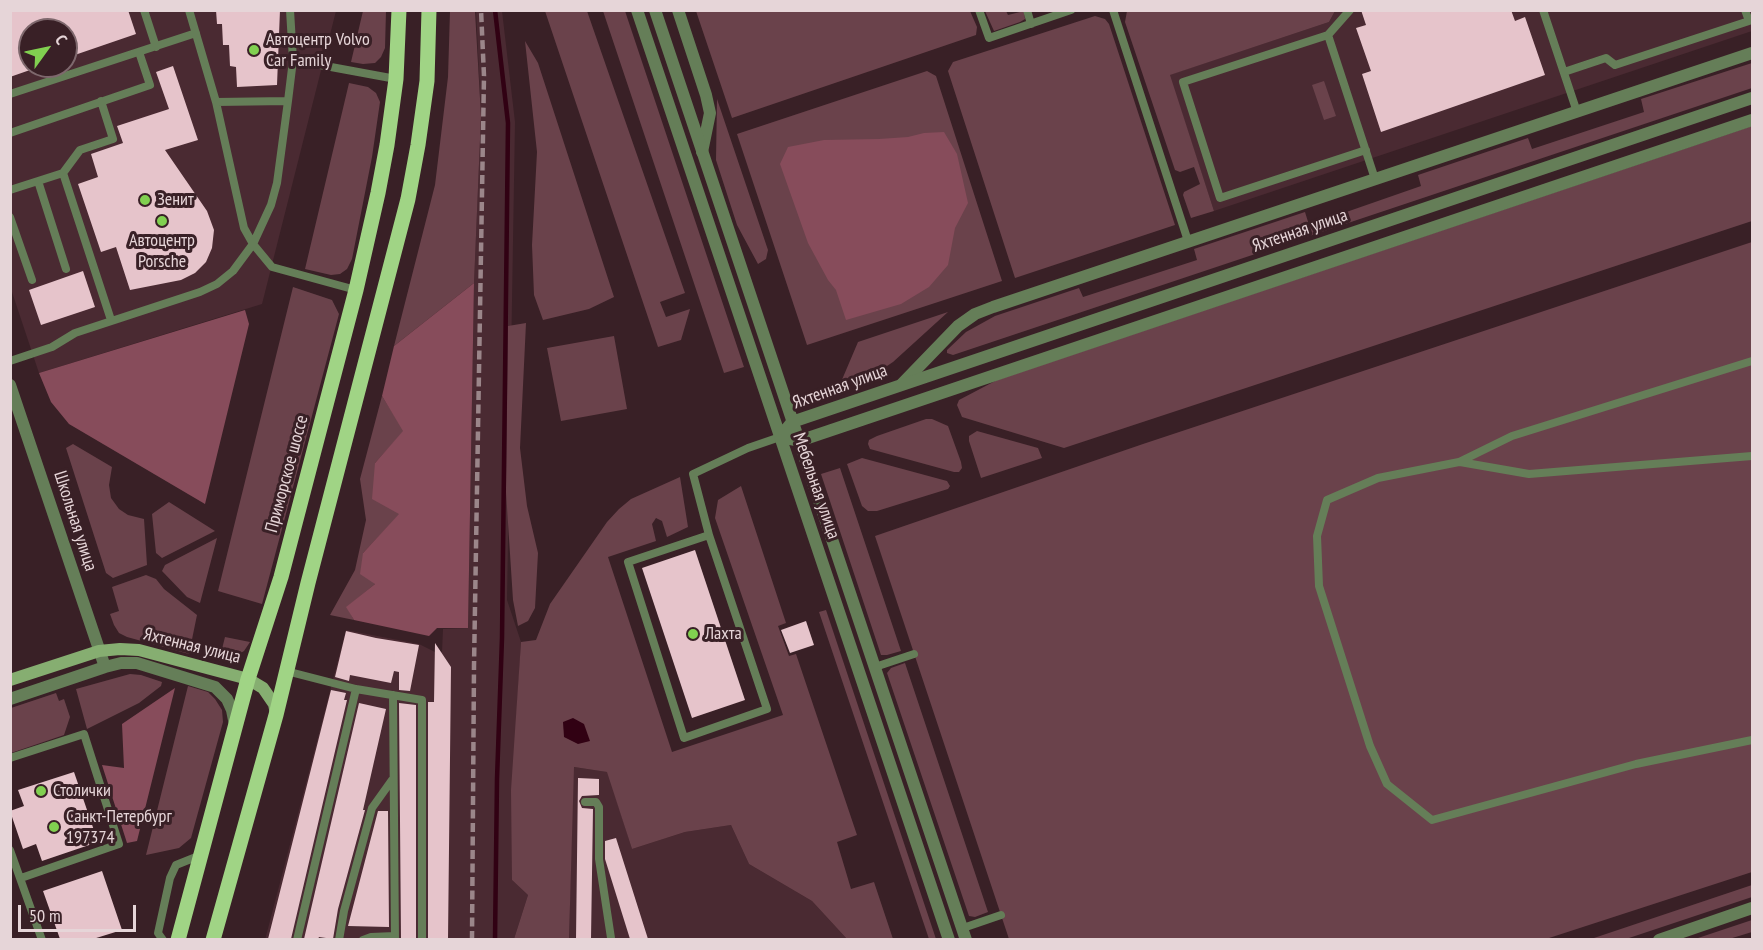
<!DOCTYPE html>
<html>
<head>
<meta charset="utf-8">
<style>
	body { margin:0 }
	#map { position:relative; width:1763px; height:950px; overflow:hidden; background:#392026; font-family:"PT Sans Narrow",sans-serif }
	canvas { display:block }
	.frame { position:absolute; inset:0; border:12px solid #e6d5d8; pointer-events:none }
	.north { position:absolute; left:18px; top:18px; width:60px; height:60px; box-sizing:border-box; background:#392026; border:2px solid #7e686d; border-radius:50%; rotate:57deg; font-size:16px; font-weight:700; line-height:24px; text-align:center; color:#e6d5d8 }
	.north::after { content:''; display:block; margin:auto; width:21px; height:27px; background:#81d050; clip-path:polygon(50% 0,100% 100%,50% 72%,0 100%) }
	.scale { position:absolute; left:18px; top:905px; width:118px; height:27px; box-sizing:border-box; border:3px solid #e6d5d8; border-top:0; padding-left:8px; font-size:18px; line-height:21px; white-space:nowrap; color:#e6d5d8; -webkit-text-stroke:4px #392026; paint-order:stroke }
</style>
</head>
<body>
<div id="map">
<canvas width="1763" height="950"></canvas>
<div class="frame"></div>
<div class="north">С</div>
<div class="scale">50 m</div>
</div>
<script>
const ctx = document.querySelector('canvas').getContext('2d');
ctx.lineJoin = 'round';
function fill(path, color) {
  ctx.fillStyle = color;
  ctx.fill(path, 'evenodd');
}
function toPath(rows) {
  const path = new Path2D();
  for (const r of rows) {
    path.moveTo(r[0], r[1]);
    for (let i = 2; i < r.length; i += 2) path.lineTo(r[i], r[i + 1]);
  }
  return path;
}
function stroke(path, color, width, dash) {
  ctx.strokeStyle = color;
  ctx.lineWidth = width;
  ctx.lineCap = dash ? 'butt' : 'round';
  ctx.setLineDash(dash || []);
  ctx.stroke(path);
}
function label(font, color, halo, rows, align = 'center') {
  ctx.font = font + ' "PT Sans Narrow",sans-serif';
  ctx.lineWidth = 6;
  ctx.setLineDash([]);
  ctx.textBaseline = 'middle';
  ctx.strokeStyle = halo;
  ctx.fillStyle = color;
  for (const [text, x, y, turn = 0] of rows) {
    ctx.save();
    ctx.translate(x, y);
    ctx.rotate((+turn || 0) * Math.PI / 180);
    ctx.textAlign = isNaN(turn) ? turn : align;
    if (halo) ctx.strokeText(text, 0, 0);
    ctx.fillText(text, 0, 0);
    ctx.restore();
  }
}
const built = toPath([
	[10,11,336,11,262,304,39,373,11,289],
	[30,30,66,30,66,66,30,66],
	[476,11,502,11,515,122,507,600,521,642,517,711,512,880,528,895,514,939,265,940,346,630,419,644,435,652,442,652,443,629,468,628,474,283,481,116],
	[1335,11,1752,11,1752,31,1214,211,1169,75,1329,22],
	[573,767,608,772,632,849,685,832,731,825,749,864,812,901,847,939,569,940]
]);
const green = toPath([
	[363,11,386,11,385,48,381,57,375,63,363,64,351,62],
	[450,11,475,11,481,116,474,283,394,346,435,185,448,77],
	[545,11,587,11,685,293,660,302,666,317,690,309,681,340,658,347],
	[603,11,625,11,744,367,724,373],
	[696,11,970,11,977,27,976,35,732,118],
	[985,11,1006,11,1008,15,1024,11,1025,19,1020,22,994,31],
	[1127,11,1335,11,1329,22,1170,75,1214,211,1191,218,1183,195,1184,192,1200,184,1194,167,1180,172,1175,170,1125,22],
	[1095,16,1105,19,1109,24,1175,225,1015,278,948,71,953,62],
	[525,41,538,63,614,297,589,309,543,320,534,295,532,245,537,152],
	[1752,63,1752,88,953,355,947,353,947,350,966,332,995,316,1079,288,1083,297,1197,260,1194,249,1305,212,1309,225,1421,186,1418,175,1528,138,1532,149,1644,112,1641,99],
	[927,71,936,76,1002,281,807,345,737,134],
	[1324,81,1336,116,1324,120,1312,85],
	[349,83,368,87,376,93,380,102,372,157,352,259,347,269,340,274,331,275,305,269],
	[717,99,768,250,766,259,758,264,737,225,716,160],
	[1752,126,1752,221,1064,448,962,417,957,405,959,400,997,380],
	[1752,242,1752,872,1546,939,1009,939,875,536,1143,444],
	[293,287,332,300,339,314,262,604,218,591],
	[948,312,893,362,881,370,841,382,858,342],
	[526,323,520,448,527,506,538,553,535,608,528,621,518,626,513,600,506,492,508,326],
	[614,336,627,409,561,421,547,348],
	[382,396,404,431,375,463,400,514,363,553,375,584,347,607,354,620,330,615,355,570,366,520,360,479],
	[926,419,932,419,948,426,961,462,962,468,959,472,954,472,870,449,868,444,869,440,877,436],
	[977,431,1038,448,1042,458,981,478,969,441,969,436],
	[73,444,112,467,109,485,111,498,119,509,128,515,144,519,147,565,113,578,106,573,66,448],
	[862,458,947,481,950,486,948,489,877,511,868,511,862,506,847,464],
	[840,468,901,651,887,655,881,655,821,474],
	[680,477,688,527,667,537,662,521,656,518,652,524,656,541,608,557,672,752,783,715,715,518,718,500,741,486,786,623,778,626,789,656,796,654,857,835,837,842,851,889,874,882,893,939,847,939,812,901,749,864,731,825,685,832,632,849,607,772,574,767,569,939,514,939,528,895,512,880,511,790,521,642,536,640,550,604,607,522,619,509,631,499],
	[169,502,215,531,162,558,156,553,152,514],
	[217,538,200,603,187,597,162,571,165,565],
	[146,575,156,579,164,589,197,615,189,654,127,637,119,633,114,625,110,614,119,611,112,587],
	[826,610,936,939,929,939,819,612],
	[225,637,250,642,244,651,234,657,219,661],
	[905,663,988,912,975,917,969,916,887,673,891,668],
	[130,674,141,675,162,682,161,686,139,703,87,729,76,689],
	[188,686,208,692,215,699,222,710,223,722,191,838,179,848,146,855],
	[56,693,59,701,64,699,70,717,64,735,11,753,11,708],
	[1752,885,1752,897,1626,939,1591,939],
	[1752,920,1752,932,1729,939,1695,939]
]);
const forest = toPath([
	[944,132,957,154,968,203,955,228,948,265,929,287,901,304,846,320,836,290,828,280,808,243,780,164,788,147,824,140,879,139,908,137,924,133],
	[474,283,468,628,437,628,429,636,354,620,346,607,375,584,360,574,363,553,399,514,372,499,375,463,403,431,382,396,394,346],
	[245,310,249,324,205,504,69,424,51,402,39,373],
	[175,688,137,841,127,843,102,765,124,768,122,724]
]);
const water = toPath([
	[573,718,584,724,590,741,578,744,564,737,563,722]
]);
const stream = toPath([
	[495,10,508,123,502,638,497,779,495,940]
]);
const building = toPath([
	[10,10,128,10,136,34,66,58,66,30,30,30,30,70,10,77],
	[216,10,280,10,277,85,237,87,236,67,230,66,229,45,223,45,222,24,217,24],
	[1361,10,1511,10,1515,21,1525,17,1545,75,1381,132,1362,74,1371,71,1356,28,1366,25],
	[173,66,198,140,165,150,207,211,214,230,212,248,206,262,195,273,181,280,130,290,116,247,101,252,78,184,98,177,91,154,123,143,117,126,169,109,156,72],
	[83,271,95,307,41,325,29,290],
	[695,550,745,700,692,718,642,568],
	[806,621,814,645,790,653,781,630],
	[346,631,376,638,419,645,410,691,399,690,399,672,394,671,391,683,350,675,349,681,335,677],
	[435,643,451,667,448,939,428,939,428,702,434,702],
	[331,690,346,693,344,700,347,700,291,939,268,939],
	[359,703,386,709,363,810,365,810,338,909,333,939,319,937,318,939,304,939],
	[399,703,416,705,416,939,401,939],
	[74,772,98,842,42,861,36,844,23,849,10,811,24,806,18,790],
	[578,778,599,779,599,795,582,796,579,801,582,808,593,809,591,939,576,939],
	[378,811,388,811,389,927,348,926],
	[616,838,648,939,630,939,605,859,605,841],
	[102,871,122,930,93,939,60,939,43,891]
]);
const service = toPath([
	[144,10,156,47],
	[189,10,216,102,244,228,253,244,272,267,356,290],
	[979,10,989,38,1071,10],
	[1027,10,1031,24],
	[1113,10,1188,241],
	[1350,10,1328,35,1183,82,1220,198,1366,150],
	[1543,10,1577,112],
	[1328,35,1375,179],
	[293,60,396,79],
	[1564,72,1606,58,1615,65,1749,21,1745,10],
	[10,94,196,33],
	[216,102,288,101,293,60,290,10],
	[10,133,150,85,139,52],
	[63,173,111,320],
	[38,181,66,269],
	[10,190,63,173,80,150,113,139,101,101],
	[10,217,32,280],
	[10,361,52,347,75,333,200,292,217,284,233,271,253,244,271,205,277,183,288,101],
	[1752,361,1512,436,1459,462,1378,478,1327,500,1317,536,1319,586,1370,746,1387,784,1432,820,1636,764,1752,740],
	[1460,462,1529,474,1752,456],
	[709,535,628,562,684,738,767,709,709,535,693,474,748,448,780,437],
	[875,667,914,654],
	[286,671,356,689,422,700,422,940],
	[393,695,395,940],
	[10,758,84,734,119,844,21,878],
	[585,802,596,802,599,807,599,859,611,938],
	[10,850,42,940],
	[963,928,1001,915],
	[163,940,158,933,170,878,176,865,201,855],
	[297,940,356,689],
	[339,940,344,911,372,808,392,780],
	[363,940,371,937,395,936]
]);
const minor = toPath([
	[678,10,706,95,710,113,702,152],
	[902,384,958,326,975,314,993,307,1752,53],
	[1659,940,1752,908]
]);
const tertiary = toPath([
	[637,10,949,940],
	[655,10,966,940],
	[10,385,105,667],
	[780,437,792,422,1752,98],
	[780,437,799,441,1752,120],
	[10,699,105,667,121,663,137,663,215,687,227,699,232,710,235,725]
]);
const secondary = toPath([
	[10,680,99,651,120,649,139,650,248,679,263,688,274,704,276,714]
]);
const primary = toPath([
	[178,940,248,679,281,577,356,290,378,193,387,145,396,79,399,10],
	[213,940,276,715,308,583,408,199,418,145,427,81,429,10]
]);
const rail = toPath([
	[472,940,474,666,484,76,481,10]
]);
const markers = [
	[254,50,6,"#81d050"],
	[145,200,6,"#81d050"],
	[162,221,6,"#81d050"],
	[693,634,6,"#81d050"],
	[41,791,6,"#81d050"],
	[54,827,6,"#81d050"]
];
const poiNames = [
	["Автоцентр Volvo",266,40],
	["Car Family",266,61],
	["Зенит",157,200],
	["Автоцентр",162,241,"center"],
	["Porsche",162,262,"center"],
	["Лахта",705,634],
	["Столички",53,791],
	["Санкт-Петербург",66,817],
	["197374",66,838]
];
const streetNames = [
	["Яхтенная улица",1300,231,-19],
	["Яхтенная улица",840,387,-20],
	["Приморское шоссе",287,474,-75],
	["Мебельная улица",816,486,71],
	["Школьная улица",75,521,72],
	["Яхтенная улица",192,646,14]
];
fill(built, '#4a2a32');
fill(green, '#6a424b');
fill(forest, '#874c5b');
fill(water, '#310113');
stroke(stream, '#310113', 4.5);
fill(building, '#e6c4cb');
stroke(service, '#657e58', 8);
stroke(minor, '#657e58', 12);
stroke(tertiary, '#657e58', 12);
stroke(secondary, '#86ae71', 12);
stroke(primary, '#a0d485', 15);
stroke(rail, '#9b868a', 4.5, [9, 4.5]);
for (const [x, y, r, color] of markers) {
  const dot = new Path2D();
  dot.arc(x, y, r, 0, 2 * Math.PI);
  ctx.fillStyle = color;
  ctx.fill(dot);
  stroke(dot, '#392026', 2);
}
label('18px', '#e6d5d8', '#392026', poiNames, 'left');
label('18px', '#e6d5d8', '#392026', streetNames);
</script>
</body>
</html>
